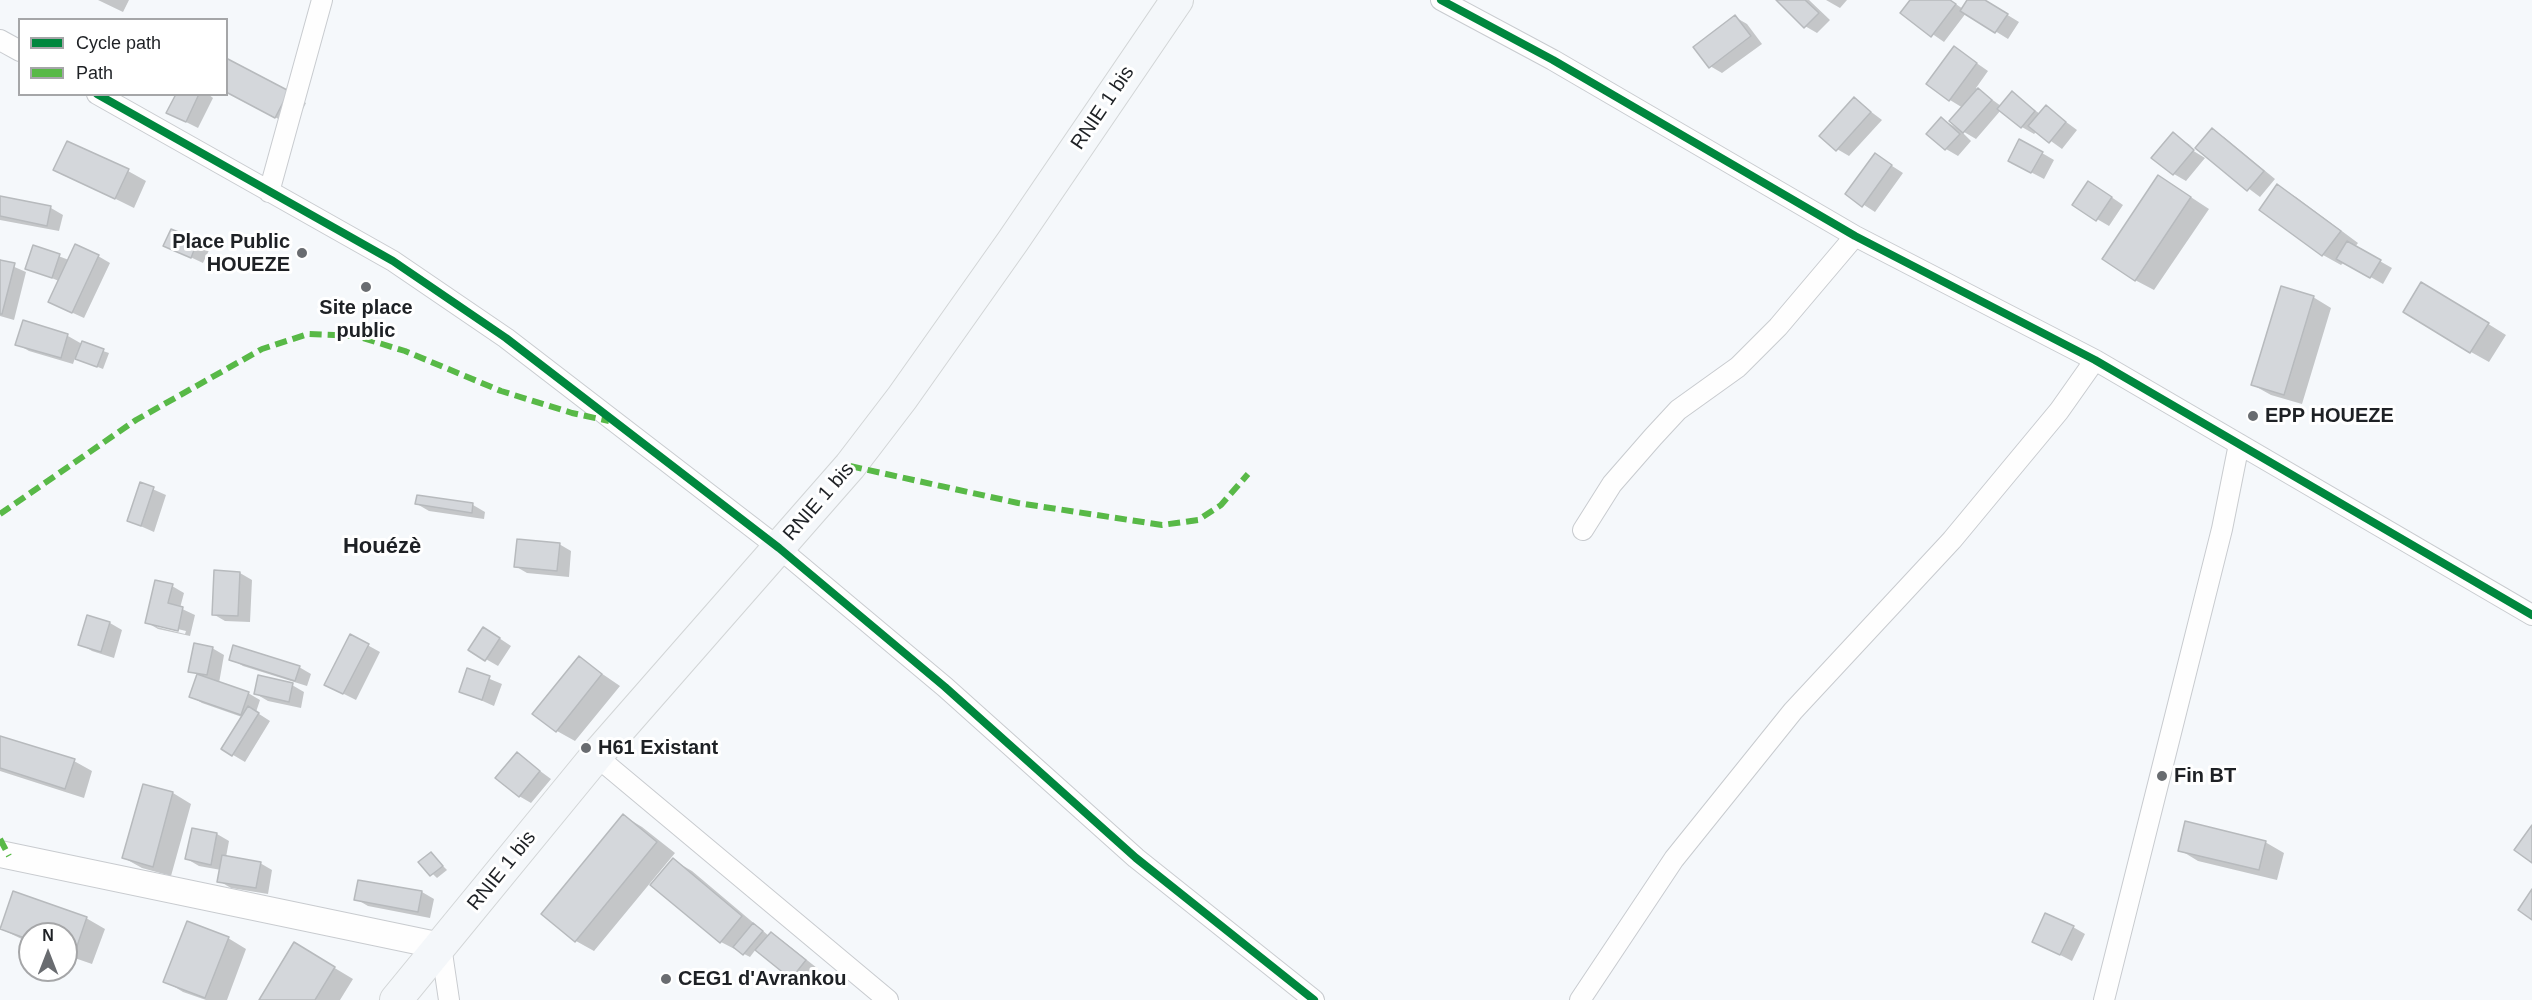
<!DOCTYPE html>
<html>
<head>
<meta charset="utf-8">
<style>
	body { margin:0 }
	#map { position:relative; width:2532px; height:1000px; overflow:hidden; background:#f5f8fb; font-family:Helvetica,sans-serif }
	canvas { display:block }
	.legend { position:absolute; left:18px; top:18px; width:210px; height:78px; box-sizing:border-box; background:#fff; border:2px solid #a5a6a8; margin:0; padding:8px 10px; list-style:none; font-size:18px; color:#1e2125 }
	.legend li { display:flex; align-items:center; gap:12px; height:30px }
	.legend b { width:30px; border:2px solid #a5a6a8 }
	.north { position:absolute; left:18px; top:922px; width:60px; height:60px; box-sizing:border-box; background:#fff; border:2px solid #a5a6a8; border-radius:50%; rotate:0deg; font-size:16px; font-weight:700; line-height:24px; text-align:center; color:#1e2125 }
	.north::after { content:''; display:block; margin:auto; width:21px; height:27px; background:#696c70; clip-path:polygon(50% 0,100% 100%,50% 72%,0 100%) }
</style>
</head>
<body>
<div id="map">
<canvas width="2532" height="1000"></canvas>
<ul class="legend">
<li><b style="height:8px;background:#00873e"></b>Cycle path</li>
<li><b style="height:8px;background:#58b947"></b>Path</li>
</ul>
<div class="north">N</div>
</div>
<script>
const ctx = document.querySelector('canvas').getContext('2d');
ctx.lineJoin = 'round';
function fill(path, color) {
  ctx.fillStyle = color;
  ctx.fill(path, 'evenodd');
}
function toPath(rows) {
  const path = new Path2D();
  for (const r of rows) {
    path.moveTo(r[0], r[1]);
    for (let i = 2; i < r.length; i += 2) path.lineTo(r[i], r[i + 1]);
  }
  return path;
}
function stroke(path, color, width, dash) {
  ctx.strokeStyle = color;
  ctx.lineWidth = width;
  ctx.lineCap = dash ? 'butt' : 'round';
  ctx.setLineDash(dash || []);
  ctx.stroke(path);
}
function label(font, color, halo, rows, align = 'center') {
  ctx.font = font + ' Helvetica,sans-serif';
  ctx.lineWidth = 6;
  ctx.setLineDash([]);
  ctx.textBaseline = 'middle';
  ctx.strokeStyle = halo;
  ctx.fillStyle = color;
  for (const [text, x, y, turn = 0] of rows) {
    ctx.save();
    ctx.translate(x, y);
    ctx.rotate((+turn || 0) * Math.PI / 180);
    ctx.textAlign = isNaN(turn) ? turn : align;
    if (halo) ctx.strokeText(text, 0, 0);
    ctx.fillText(text, 0, 0);
    ctx.restore();
  }
}
const shadow = toPath([
	[98,0,129,0,123,12],
	[1778,0,1809,0,1830,20,1817,33,1805,26],
	[1826,0,1847,0,1840,8],
	[1912,0,1950,0,1963,9,1969,0,1983,0,2019,22,2008,39,1966,13,1944,42,1902,13],
	[1735,17,1747,24,1762,44,1722,73,1710,66],
	[1955,48,1988,71,1976,88,2001,106,2012,93,2040,114,2046,107,2077,130,2062,149,2037,131,2034,134,2022,127,2001,110,1976,139,1959,129,1971,141,1958,156,1946,149,1928,134,1942,119,1957,128,1963,108,1950,100],
	[226,92,288,92,306,103,294,127],
	[177,94,208,94,213,98,198,128,180,119],
	[1854,99,1882,120,1849,156,1837,149],
	[2212,130,2224,137,2275,179,2260,197,2196,149],
	[2173,134,2193,147,2189,145,2187,147,2205,158,2186,181,2174,174],
	[2042,153,2054,160,2044,179,2021,167],
	[1875,155,1903,173,1875,212,1847,194],
	[55,169,128,171,146,181,134,208],
	[2278,186,2296,197,2358,243,2355,247,2392,268,2383,284,2344,262,2341,265,2323,255,2261,209],
	[2177,188,2209,209,2154,290,2135,280],
	[2101,190,2123,205,2109,226,2097,219],
	[0,198,51,208,63,215,59,231,0,220],
	[171,231,210,248,203,263,165,245],
	[34,247,69,260,98,256,110,263,84,318,62,308,59,281,27,268],
	[0,259,3,262,26,272,14,320,0,316],
	[2440,294,2506,335,2489,362,2471,352],
	[2313,297,2331,308,2302,404,2271,395,2253,385],
	[24,322,68,336,82,344,109,353,103,369,75,358,73,364,29,351,17,344],
	[141,484,166,495,154,532,129,521],
	[417,504,473,505,485,512,484,519,429,511],
	[559,544,571,551,569,577,527,573,515,566],
	[240,573,252,580,250,622,225,621,213,614],
	[172,586,184,593,180,608,195,615,190,636,158,629,146,622],
	[157,624,186,631,185,634,157,627],
	[88,616,110,623,122,630,114,658,92,651,80,644],
	[351,636,380,652,356,700,338,691],
	[496,636,511,646,498,666,470,650],
	[212,648,224,655,219,683,248,693,260,700,256,712,270,721,245,762,223,749,242,717,202,703,190,696,198,675,190,671],
	[579,658,620,686,575,741,557,731],
	[231,659,299,667,311,674,307,686,243,666],
	[468,670,502,684,494,706,460,691],
	[292,685,304,692,301,708,268,701,256,694],
	[0,737,74,761,92,771,84,798,0,771],
	[517,754,551,779,531,803,519,796],
	[144,786,173,793,191,804,171,876,142,868,124,858],
	[624,816,642,827,675,853,594,951,576,941,543,914],
	[193,830,217,834,229,841,226,857,260,863,272,870,268,894,231,888,219,881,221,870,199,866,187,859],
	[2265,842,2284,853,2277,880,2198,861,2180,850],
	[431,854,447,870,437,878,420,862],
	[673,860,692,871,769,936,771,934,783,941,817,968,803,985,756,949,750,957,721,942],
	[422,892,434,899,430,918,368,906,356,899],
	[86,918,105,929,92,964,66,955,66,934,30,934,30,943,1,929],
	[2073,927,2085,934,2072,961,2033,941],
	[228,938,246,949,227,1000,206,1000,183,992,165,981],
	[313,955,353,979,340,1000,260,1000]
]);
const building = toPath([
	[1776,0,1805,0,1819,13,1804,28,1776,0],
	[1910,0,1950,0,1956,4,1931,37,1900,13,1910,0],
	[1967,0,1985,0,2008,14,1995,33,1960,11,1967,0],
	[1735,15,1751,36,1709,68,1693,47,1735,15],
	[1954,46,1977,63,1949,101,1926,84,1954,46],
	[226,58,289,91,275,118,226,92,226,58],
	[1978,88,1992,100,1963,133,1949,121,1978,88],
	[2012,91,2035,111,2021,128,1997,109,2012,91],
	[176,94,199,94,186,122,166,113,176,94],
	[1854,97,1871,112,1836,151,1819,136,1854,97],
	[2046,105,2066,122,2049,143,2028,126,2046,105],
	[1941,117,1960,134,1945,150,1926,134,1941,117],
	[2212,128,2264,171,2247,191,2195,148,2212,128],
	[2173,132,2194,150,2173,175,2151,158,2173,132],
	[2019,139,2043,152,2031,173,2008,161,2019,139],
	[67,141,129,169,115,199,53,170,67,141],
	[1875,153,1892,165,1862,207,1845,194,1875,153],
	[2158,175,2191,197,2135,281,2102,259,2158,175],
	[2088,181,2112,197,2096,221,2072,205,2088,181],
	[2277,184,2341,231,2322,256,2259,210,2277,184],
	[0,196,51,206,47,226,0,216,0,196],
	[171,229,198,240,191,258,163,246,171,229],
	[2347,241,2381,260,2370,278,2336,259,2347,241],
	[75,244,99,255,72,313,48,302,75,244],
	[33,245,60,254,52,278,25,269,33,245],
	[0,260,15,263,2,314,0,314,0,260],
	[2421,282,2489,323,2470,353,2403,312,2421,282],
	[2281,286,2314,296,2284,395,2251,385,2281,286],
	[23,320,68,334,61,358,15,345,23,320],
	[82,341,104,349,97,367,75,359,82,341],
	[140,482,154,487,141,526,127,521,140,482],
	[417,495,473,503,472,513,415,504,417,495],
	[517,539,560,543,557,571,514,567,517,539],
	[214,570,240,572,238,616,212,615,214,570],
	[155,580,173,584,168,603,183,607,178,631,145,623,155,580],
	[87,615,110,622,101,652,78,645,87,615],
	[483,627,500,638,485,661,468,650,483,627],
	[350,634,369,644,343,694,324,685,350,634],
	[194,643,213,647,207,675,188,672,194,643],
	[233,645,300,666,295,681,229,660,233,645],
	[579,656,602,674,556,732,532,714,579,656],
	[467,668,490,676,482,700,459,692,467,668],
	[197,674,249,692,241,715,189,697,197,674],
	[258,675,293,683,289,702,254,694,258,675],
	[248,706,259,713,232,756,221,749,248,706],
	[0,736,75,759,65,789,0,768,0,736],
	[517,752,540,771,519,797,495,778,517,752],
	[143,784,173,792,153,867,122,858,143,784],
	[623,814,657,842,575,942,541,914,623,814],
	[2185,821,2266,841,2259,870,2178,851,2185,821],
	[2532,825,2532,863,2514,850,2532,825],
	[192,828,217,833,211,865,185,859,192,828],
	[431,852,443,866,430,876,418,862,431,852],
	[222,855,261,862,256,888,217,882,222,855],
	[673,858,742,916,720,943,650,885,673,858],
	[358,880,422,891,418,912,354,900,358,880],
	[2532,889,2532,920,2518,910,2532,889],
	[13,891,87,917,74,955,66,952,66,934,30,934,30,940,0,929,13,891],
	[2045,913,2074,926,2060,955,2032,942,2045,913],
	[187,921,229,937,205,998,163,982,187,921],
	[753,923,763,931,743,955,733,947,753,923],
	[771,932,806,960,791,979,755,950,771,932],
	[294,942,335,967,315,1000,259,1000,294,942]
]);
const minor = toPath([
	[1441,0,1553,60,1855,236,2095,360,2532,615],
	[0,40,20,51],
	[97,94,393,261,506,338,779,548,945,687,1136,858,1314,1000],
	[269,192,322,0],
	[1583,530,1612,484,1653,437,1678,410,1738,367,1778,327,1855,236],
	[596,756,888,1000],
	[441,946,449,1000],
	[1580,1000,1674,859,1793,711,1952,540,2059,411,2095,360],
	[2104,1000,2222,529,2239,444]
]);
const tertiary = toPath([
	[0,854,441,946]
]);
const primary = toPath([
	[396,1000,596,756,850,466,902,398,1013,241,1177,0]
]);
const quiet = toPath([
	[850,466,1018,503,1162,525,1198,520,1221,505,1248,474],
	[0,514,136,420,262,349,308,334,356,336,405,351,501,391,572,413,609,421],
	[0,839,9,856]
]);
const cycleway = toPath([
	[1441,0,1553,60,1855,236,2095,360,2532,615],
	[97,94,393,261,506,338,779,548,945,687,1136,858,1314,1000]
]);
const markers = [
	[302,253,6,"#696c70"],
	[366,287,6,"#696c70"],
	[2253,416,6,"#696c70"],
	[586,748,6,"#696c70"],
	[2162,776,6,"#696c70"],
	[666,979,6,"#696c70"]
];
const streetNames = [
	["RNIE 1 bis",1103,108,-56],
	["RNIE 1 bis",819,502,-49],
	["RNIE 1 bis",502,871,-51]
];
const poiNames = [
	["Place Public",290,242,"right"],
	["HOUEZE",290,265,"right"],
	["Site place",366,308,"center"],
	["public",366,331,"center"],
	["EPP HOUEZE",2265,416],
	["H61 Existant",598,748],
	["Fin BT",2174,776],
	["CEG1 d'Avrankou",678,979]
];
const quarterNames = [
	["Houézè",382,547]
];
fill(shadow, '#0003');
fill(building, '#d4d7db');
stroke(building, '#b7babd', 1.5);
stroke(minor, '#c8cbcf', 22);
stroke(tertiary, '#c8cbcf', 28);
stroke(primary, '#d2d5d6', 34);
stroke(minor, '#fefefe', 20);
stroke(tertiary, '#fefefe', 26);
stroke(primary, '#f4f7fa', 32);
stroke(quiet, '#58b947', 6, [12, 6]);
stroke(cycleway, '#00873e', 8);
for (const [x, y, r, color] of markers) {
  const dot = new Path2D();
  dot.arc(x, y, r, 0, 2 * Math.PI);
  ctx.fillStyle = color;
  ctx.fill(dot);
  stroke(dot, '#fff', 2);
}
label('20px', '#1e2125', '#fff', streetNames);
label('bold 20px', '#1e2125', '#fff', poiNames, 'left');
label('bold 22px', '#1e2125', '#fff', quarterNames);
</script>
</body>
</html>
